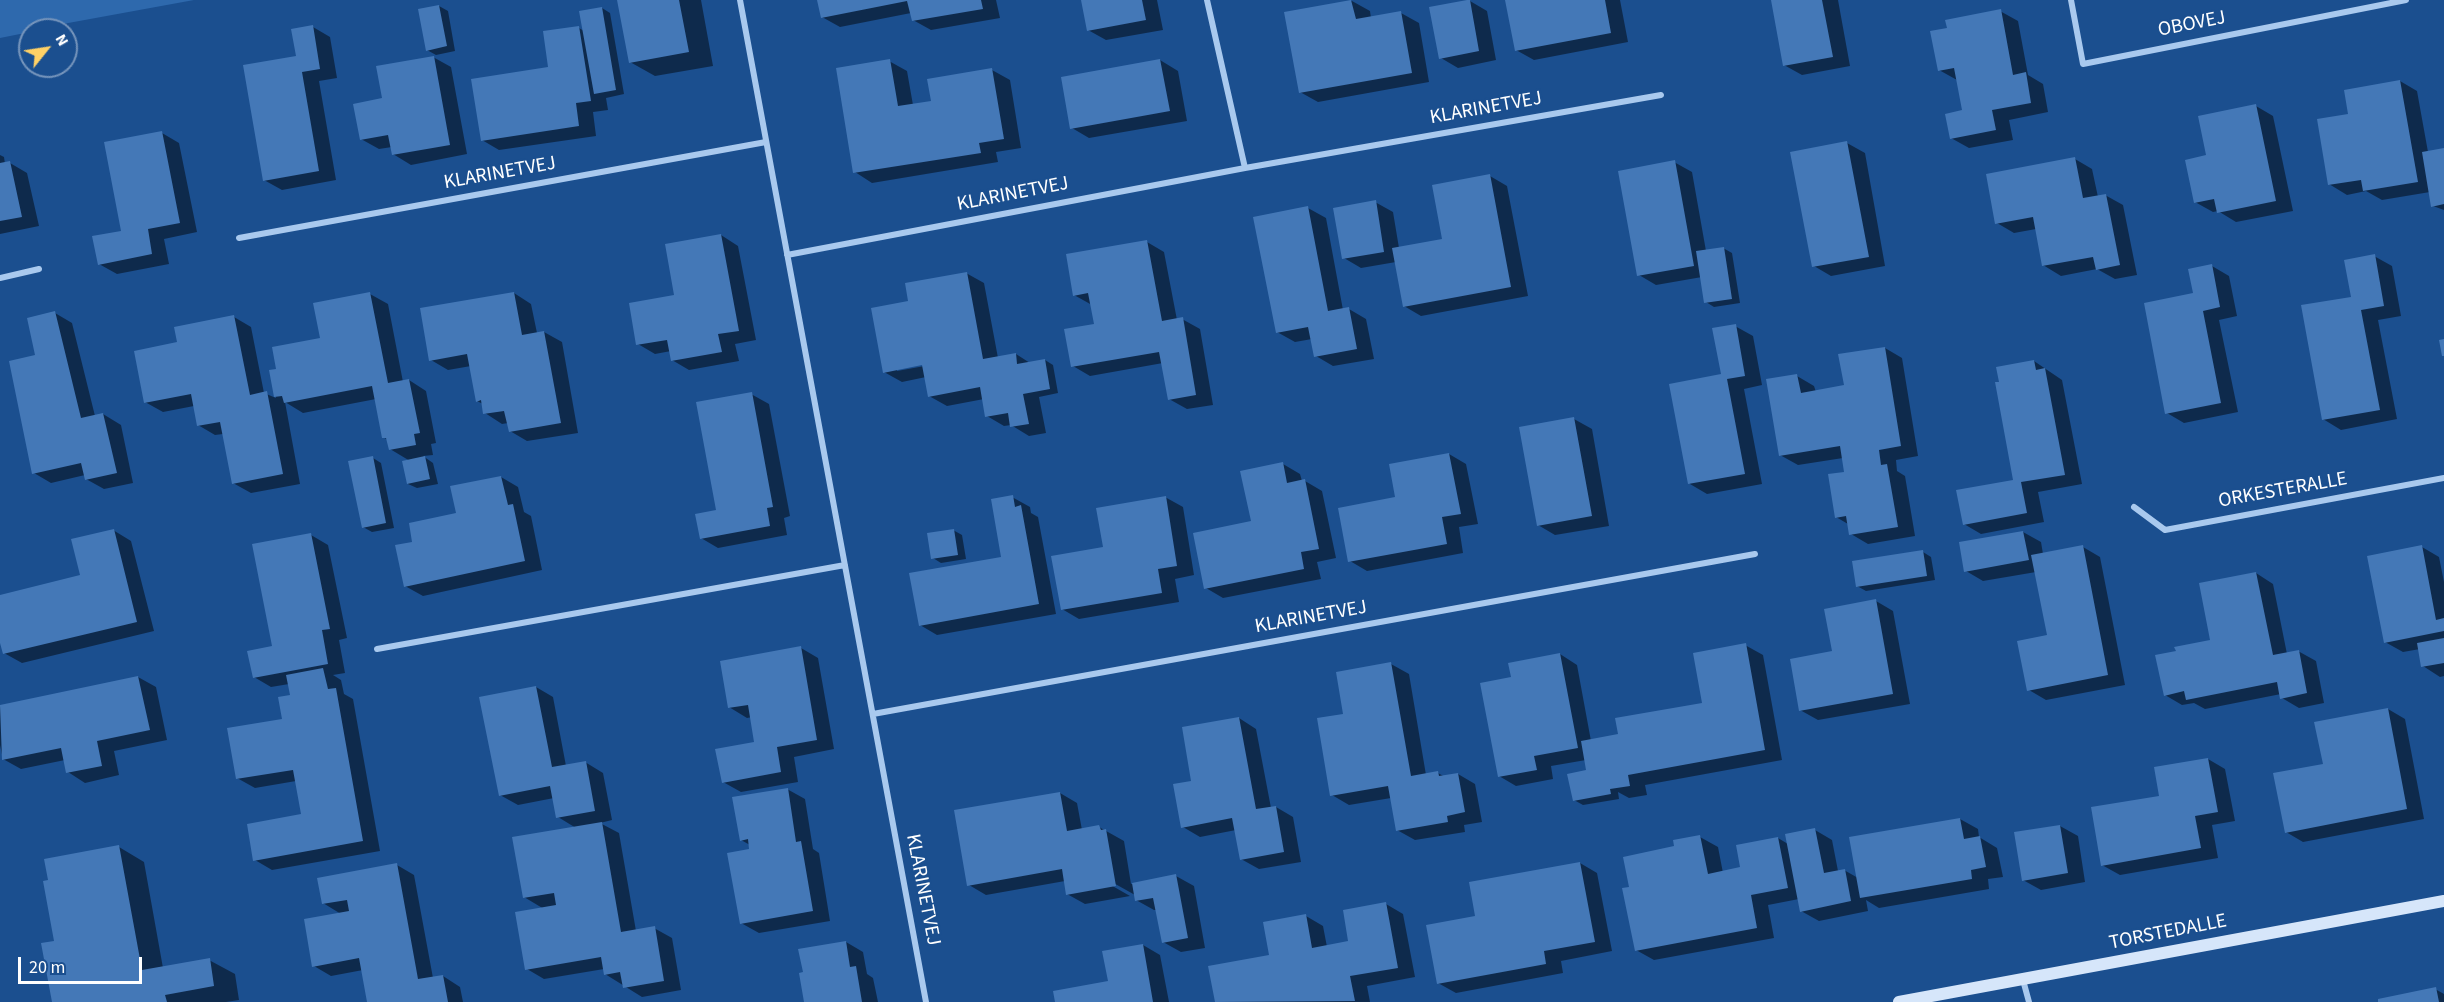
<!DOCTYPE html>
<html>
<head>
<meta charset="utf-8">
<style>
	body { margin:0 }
	#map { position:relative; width:2444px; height:1002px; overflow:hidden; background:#1b4f8f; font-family:"Source Sans 3",sans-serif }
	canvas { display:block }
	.north { position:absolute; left:18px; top:18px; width:60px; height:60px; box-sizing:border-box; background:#1b4f8f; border:2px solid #7695bc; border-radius:50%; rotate:60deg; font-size:16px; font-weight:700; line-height:24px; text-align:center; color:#fff }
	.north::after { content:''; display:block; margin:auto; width:21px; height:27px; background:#ffd166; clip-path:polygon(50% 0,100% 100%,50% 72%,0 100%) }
	.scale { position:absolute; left:18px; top:957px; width:124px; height:27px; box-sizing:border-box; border:3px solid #fff; border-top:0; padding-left:8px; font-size:18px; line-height:21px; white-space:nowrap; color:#fff; -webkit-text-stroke:4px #1b4f8f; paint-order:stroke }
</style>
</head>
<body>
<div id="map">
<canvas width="2444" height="1002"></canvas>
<div class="north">N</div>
<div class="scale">20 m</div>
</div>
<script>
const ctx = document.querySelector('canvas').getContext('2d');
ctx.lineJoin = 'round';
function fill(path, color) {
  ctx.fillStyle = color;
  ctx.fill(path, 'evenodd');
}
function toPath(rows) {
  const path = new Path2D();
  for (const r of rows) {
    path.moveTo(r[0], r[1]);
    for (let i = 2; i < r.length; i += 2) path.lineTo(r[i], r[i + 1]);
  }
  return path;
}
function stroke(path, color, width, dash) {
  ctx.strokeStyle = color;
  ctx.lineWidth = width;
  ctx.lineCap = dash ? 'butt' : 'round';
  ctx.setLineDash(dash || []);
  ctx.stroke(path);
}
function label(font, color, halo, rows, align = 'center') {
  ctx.font = font + ' "Source Sans 3",sans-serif';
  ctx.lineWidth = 4.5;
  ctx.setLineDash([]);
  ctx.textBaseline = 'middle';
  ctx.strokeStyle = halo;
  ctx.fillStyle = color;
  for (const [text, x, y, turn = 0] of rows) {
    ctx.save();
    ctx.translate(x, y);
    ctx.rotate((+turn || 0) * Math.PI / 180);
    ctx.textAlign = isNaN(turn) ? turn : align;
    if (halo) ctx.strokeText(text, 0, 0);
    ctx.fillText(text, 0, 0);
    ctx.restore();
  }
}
const green = toPath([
	[0,0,194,0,30,30,30,32,0,38]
]);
const shadow = toPath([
	[619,0,701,0,713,66,655,76,630,62],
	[819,0,996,0,1000,18,931,30,913,20,911,13,840,27,822,17],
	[1082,0,1157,0,1163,30,1106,40,1088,30],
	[1507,0,1620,0,1628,42,1534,60,1516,50],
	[1772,0,1838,0,1850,66,1802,75,1784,65],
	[1352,1,1370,11,1371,18,1401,13,1419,23,1429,82,1318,102,1300,92,1286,13],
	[1470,1,1487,11,1496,60,1458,68,1441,58],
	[439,6,448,11,455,51,436,55,427,50],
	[602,8,610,13,624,94,606,98,608,110,593,112,596,136,499,150,482,140,550,68,579,28,584,31],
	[2000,11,2018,21,2028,75,2043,84,2048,112,2009,120,2013,140,1969,148,1951,138,1964,112,1957,80,1939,70],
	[313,27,330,37,337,78,319,81,336,180,282,190,264,180,297,58],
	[433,57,451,67,467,154,411,165,393,154,392,147,379,149,361,139,384,100],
	[1160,60,1178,71,1187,121,1089,138,1072,128],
	[889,61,907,71,913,105,932,102,992,70,1010,80,1021,148,996,152,998,162,872,183,855,172],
	[2400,81,2417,91,2428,152,2444,150,2444,210,2433,206,2430,192,2382,200,2366,191,2347,195,2329,184],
	[2256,106,2273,116,2293,211,2236,222,2218,211,2213,212,2195,202,2208,156],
	[162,133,179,143,197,232,164,239,169,264,117,274,99,264,122,232],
	[1847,143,1865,153,1885,266,1831,276,1814,266],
	[0,155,4,157,5,164,10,163,27,173,39,226,0,234],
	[2075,159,2092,169,2098,197,2105,195,2123,205,2137,275,2115,279,2097,269,2061,276,2043,265,2036,229,2014,233,1997,223],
	[1674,162,1692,172,1706,251,1723,248,1732,253,1740,303,1714,307,1706,302,1702,277,1656,285,1639,275],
	[1490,176,1507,186,1528,296,1421,316,1404,306,1396,262,1361,268,1344,258,1375,202,1393,212,1399,248,1443,240],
	[1308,208,1326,218,1343,310,1349,309,1366,319,1374,359,1333,366,1316,356,1312,339,1295,342,1277,332],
	[721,235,738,246,756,340,735,344,739,361,689,370,672,360,671,351,655,354,638,344],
	[1147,242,1164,252,1177,320,1182,319,1200,329,1213,405,1187,409,1169,399,1163,363,1090,376,1073,366,1095,325,1092,305,1074,295],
	[2374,256,2392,266,2401,316,2378,320,2397,419,2341,430,2323,419,2353,298],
	[2212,266,2229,276,2237,316,2219,320,2238,412,2184,423,2167,413,2195,294],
	[966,273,984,283,998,358,1016,354,1030,363,1045,360,1053,365,1058,393,1039,397,1046,433,1029,436,1011,425,1004,426,987,416,984,399,947,406,929,396,926,377,902,382,884,372,909,302],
	[929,362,930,365,897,371,897,368],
	[514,293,531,304,537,333,544,332,562,342,578,433,527,441,510,431,508,423,502,424,485,413,483,404,477,401,471,366,448,370,431,360],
	[370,294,388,304,403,382,409,380,426,391,436,443,431,444,433,455,423,456,433,463,438,484,417,488,408,484,410,461,390,449,388,440,383,437,376,399,303,413,285,402,300,484,251,493,233,483,223,434,215,435,198,425,194,406,163,412,145,402,179,344,234,317,251,327,264,393,276,398,271,372,278,370,322,339],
	[55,313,72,323,95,416,103,414,121,425,133,483,104,489,86,479,85,475,51,483,34,473,37,356],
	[1735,326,1753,336,1762,385,1744,389,1762,484,1707,494,1690,484,1723,375],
	[1885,348,1902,358,1918,456,1896,460,1897,471,1905,476,1915,536,1868,544,1851,534,1848,524,1836,517,1846,473,1843,458,1798,465,1780,455,1797,376,1814,386,1816,392,1845,387],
	[2034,361,2062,380,2082,484,2038,492,2044,522,1981,534,1964,524,2014,481,2001,383],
	[751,394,769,404,790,516,784,518,787,535,718,548,701,538,718,511],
	[1574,419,1592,429,1609,526,1555,535,1538,525],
	[1449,454,1466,464,1478,524,1459,527,1463,553,1367,571,1350,561,1397,498],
	[373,458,381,463,394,528,372,532,363,527],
	[1283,464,1300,474,1302,481,1305,481,1322,491,1336,558,1317,562,1321,579,1223,598,1206,588,1252,522],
	[501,477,518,487,524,512,531,516,542,570,423,596,405,586,414,543,457,515],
	[1012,497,1030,507,1031,513,1038,517,1056,614,937,635,920,625,1003,558],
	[1165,497,1183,507,1194,575,1175,579,1179,602,1079,619,1062,609,1104,548],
	[113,530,131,541,154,631,22,663,4,653,0,637,0,596,82,576],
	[953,530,962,535,966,559,941,563,933,558],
	[2023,532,2041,542,2043,554,2083,547,2100,557,2125,685,2046,700,2029,690,2049,636,2036,572,1983,581,1966,571],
	[311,535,328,545,347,638,339,640,345,673,333,675,341,680,344,694,353,699,380,851,272,870,255,860,303,815,296,781,255,788,237,778,283,720,291,696,289,684,271,687,254,677,273,647],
	[2422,547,2439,557,2444,582,2444,676,2440,677,2423,666,2420,649,2403,652,2385,642],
	[1923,552,1931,557,1935,580,1866,591,1857,586],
	[2256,573,2273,584,2287,654,2298,651,2316,661,2324,703,2299,708,2282,698,2281,694,2205,709,2194,703,2182,705,2165,695,2179,652,2212,641],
	[1876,601,1893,611,1910,704,1818,720,1800,710],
	[1745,645,1763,655,1782,760,1645,785,1647,795,1629,798,1618,792,1619,799,1583,805,1574,800,1588,772,1586,760,1551,766,1553,779,1516,786,1499,776,1513,678,1560,654,1577,665,1591,741,1620,735,1704,704],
	[801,648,818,658,834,749,794,757,798,782,741,792,723,782,756,743,752,717,747,718,729,707],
	[1391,664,1409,674,1426,775,1438,773,1445,777,1458,774,1475,784,1482,822,1464,825,1465,832,1415,840,1397,830,1391,798,1349,805,1332,795,1345,715],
	[138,677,156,687,167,740,114,751,119,775,85,783,68,772,65,760,21,769,3,759,0,745,0,707],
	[536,687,553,697,566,766,585,762,603,773,612,820,600,823,619,833,636,931,654,928,672,938,681,990,642,997,605,974,604,969,544,979,527,969,544,909,524,897,576,828,558,817,554,798,518,805,500,795],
	[2388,709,2405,719,2424,819,2303,842,2286,832,2324,765],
	[1239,718,1256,729,1271,808,1276,807,1293,817,1301,862,1259,869,1241,859,1236,830,1200,837,1183,827,1193,782],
	[2208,759,2225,769,2235,821,2212,825,2218,858,2120,875,2102,865,2161,797],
	[787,789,805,799,813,849,819,853,830,921,759,933,741,923,751,850,750,845,741,840],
	[1060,793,1077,803,1082,830,1099,827,1124,841,1131,884,1176,876,1194,886,1205,948,1181,952,1163,942,1157,910,1154,910,1136,900,1135,895,1110,881,1109,884,1130,896,1085,904,1067,894,1065,881,986,895,969,885],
	[1960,819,1978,829,1979,837,1997,848,2003,877,1988,879,1989,889,1879,908,1866,900,1868,911,1819,921,1801,911,1799,899,1768,905,1774,938,1654,960,1636,950,1631,888,1676,848,1700,837,1718,847,1723,873,1742,869,1778,838,1788,844,1815,830,1832,840,1838,871,1844,870,1858,878,1851,838],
	[2060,826,2078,836,2085,882,2041,890,2023,880,2015,833],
	[119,847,144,862,163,968,209,960,235,974,239,1000,226,1002,53,1002,56,942],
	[1580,863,1597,873,1612,951,1561,961,1563,973,1456,993,1438,983,1476,917],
	[397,865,414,875,433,978,443,976,460,987,463,1002,368,1002,363,970,331,976,314,966,341,914,323,903],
	[1386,904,1403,914,1415,977,1367,986,1370,1002,1216,1002,1210,967,1271,956,1306,916,1323,926,1327,947,1350,943],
	[846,942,863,952,867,974,873,978,878,1002,805,1002,804,973],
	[1143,945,1160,955,1169,1002,1057,1002,1109,982],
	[2435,989,2444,994,2444,1002,2380,1002]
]);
const building = toPath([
	[617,0,679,0,689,52,629,63],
	[817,0,981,0,983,9,912,21,907,1,821,18],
	[1081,0,1142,0,1146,20,1087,31],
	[1351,0,1356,19,1401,11,1412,73,1299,93,1284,12],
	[1467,0,1470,0,1479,51,1439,59,1429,7],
	[1505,0,1605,0,1611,33,1515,51],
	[1771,0,1822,0,1833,57,1783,66],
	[439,5,447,46,426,51,418,9],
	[602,7,616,90,594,94,579,11],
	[2001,9,2013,75,2026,72,2031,103,1992,110,1996,130,1950,139,1945,114,1962,110,1954,68,1938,71,1930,31,1947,28,1945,20],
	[313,25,320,69,302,72,319,171,263,181,243,65,296,56,291,29],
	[579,26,591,101,576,103,579,126,481,141,471,79,548,67,543,31],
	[434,56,450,145,392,155,388,135,360,140,353,104,382,98,376,66],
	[890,59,898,106,931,101,927,79,992,68,1004,139,979,143,981,153,853,173,836,68],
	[1160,59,1170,111,1070,129,1061,77],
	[2400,80,2418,182,2363,191,2361,180,2328,185,2317,119,2348,114,2344,90],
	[2256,104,2276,201,2217,213,2214,199,2194,203,2185,160,2206,155,2198,116],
	[162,131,180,223,148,229,152,254,98,265,92,236,121,231,104,142],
	[1847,141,1869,257,1812,267,1790,152],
	[2444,148,2444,204,2431,207,2422,152],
	[2075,157,2083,198,2106,194,2120,265,2096,270,2093,257,2042,266,2033,217,1995,224,1986,174],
	[1675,160,1694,266,1637,276,1618,171],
	[10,161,22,217,0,221,0,163],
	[1490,174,1511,287,1403,307,1392,248,1442,239,1432,185],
	[1376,200,1384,252,1342,259,1333,208],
	[1308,206,1328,311,1349,307,1357,349,1314,357,1308,327,1276,333,1253,217],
	[721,234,739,331,718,334,722,352,671,361,667,340,636,345,629,303,674,295,665,244],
	[1147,240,1162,321,1183,317,1196,395,1168,400,1159,352,1071,367,1064,329,1094,324,1088,293,1073,296,1066,254],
	[1724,247,1732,299,1704,303,1696,251],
	[2375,254,2384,306,2361,310,2380,410,2322,420,2301,305,2351,297,2344,260],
	[2212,264,2220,307,2203,311,2221,403,2165,414,2144,303,2193,293,2188,269],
	[967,272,983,359,1016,353,1017,364,1045,359,1050,389,1023,394,1029,424,1010,427,1008,413,985,417,980,387,928,397,922,365,883,373,871,308,908,301,905,283],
	[370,292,388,383,409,379,420,433,414,434,416,445,389,450,386,438,382,438,372,386,284,403,282,396,274,397,269,370,276,369,272,347,320,338,313,303],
	[514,292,522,335,544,331,561,423,509,432,504,411,483,414,481,400,476,402,467,354,429,361,420,308],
	[55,311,81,418,103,413,117,473,85,480,81,463,32,474,9,361,35,355,27,318],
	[234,315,250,395,267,391,283,474,232,484,220,422,197,426,191,394,144,403,134,351,177,342,174,327],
	[1736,324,1745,376,1727,379,1745,474,1688,484,1669,384,1721,374,1712,328],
	[2444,339,2444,356,2442,356,2439,340],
	[1885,347,1901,446,1879,450,1881,465,1887,464,1898,527,1849,535,1846,516,1835,518,1828,474,1844,472,1840,446,1779,456,1766,379,1797,374,1801,393,1844,385,1838,354],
	[2034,360,2036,370,2045,368,2065,475,2021,482,2027,513,1963,525,1956,490,2013,480,1995,382,1999,382,1996,367],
	[752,392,773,507,767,508,770,526,700,539,695,514,716,510,696,402],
	[1574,417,1592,516,1537,526,1519,427],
	[1449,453,1461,514,1442,517,1447,544,1348,562,1338,508,1395,497,1389,464],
	[373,456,386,523,362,528,348,461],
	[425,456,430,479,407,484,402,461],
	[1283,462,1287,483,1305,479,1319,549,1301,552,1304,569,1204,589,1193,533,1251,521,1240,471],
	[501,476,508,505,513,504,525,561,404,587,395,545,412,542,409,523,456,513,450,486],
	[1013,495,1015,507,1021,505,1039,604,919,626,909,573,1001,557,991,499],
	[1166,496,1177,566,1158,569,1162,593,1061,610,1051,556,1103,547,1096,508],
	[114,529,137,622,3,654,0,643,0,595,80,575,71,539],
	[954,529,958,555,931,559,927,533],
	[2023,531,2029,560,1964,572,1959,542],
	[311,533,330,629,322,630,328,664,253,678,247,651,272,646,252,544],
	[2083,545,2108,675,2027,691,2017,641,2047,635,2031,555],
	[2422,545,2436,620,2444,618,2444,631,2384,643,2367,556],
	[1923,550,1927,576,1856,587,1852,561],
	[2256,572,2273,655,2299,650,2307,693,2280,699,2277,682,2186,700,2184,691,2164,696,2155,655,2176,651,2174,647,2210,640,2199,583],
	[1876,599,1893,694,1799,711,1790,659,1832,651,1824,609],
	[2444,638,2444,663,2421,667,2417,643],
	[1746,643,1765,750,1628,775,1630,786,1610,789,1611,794,1573,801,1567,774,1586,770,1581,741,1618,734,1615,718,1702,703,1693,653],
	[801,646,817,740,777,747,781,772,722,783,715,749,754,742,748,705,728,708,720,661],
	[1560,653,1578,748,1534,756,1537,770,1498,777,1480,683,1511,677,1508,663],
	[1391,662,1411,776,1438,771,1439,776,1458,773,1465,812,1447,816,1448,822,1396,831,1388,786,1330,796,1317,718,1343,714,1336,672],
	[323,668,328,689,336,688,363,841,253,861,247,824,301,814,293,770,236,779,227,728,282,719,278,697,290,695,286,675],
	[138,676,150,730,97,741,102,766,66,773,61,748,2,760,0,705],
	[536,686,552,767,586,761,595,811,556,818,550,786,499,796,479,697],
	[2388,708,2407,809,2285,833,2273,773,2323,764,2314,722],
	[1239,717,1256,809,1276,806,1284,852,1240,860,1232,818,1181,828,1173,784,1191,781,1182,727],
	[2208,758,2218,812,2195,816,2201,848,2101,866,2091,807,2159,796,2154,767],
	[788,788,796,842,801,841,813,911,740,924,727,853,749,849,748,839,740,841,732,797],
	[1060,792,1067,831,1099,825,1101,830,1106,829,1116,886,1066,895,1062,869,967,886,954,810],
	[1960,818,1964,839,1980,836,1986,867,1971,870,1972,879,1860,898,1849,837],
	[602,822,621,932,655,926,664,981,623,988,620,972,604,975,601,957,525,970,515,912,556,905,554,893,523,898,512,837],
	[2060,825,2068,873,2022,881,2014,832],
	[1815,828,1824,873,1845,869,1851,901,1800,912,1785,834],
	[1700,835,1708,874,1740,867,1736,845,1778,837,1788,888,1751,895,1757,928,1635,951,1622,888,1629,887,1623,857,1674,846,1673,840],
	[119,845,142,970,210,958,214,986,165,995,167,1002,52,1002,41,943,54,941,43,881,48,880,44,859],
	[1580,862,1595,942,1544,951,1546,964,1437,984,1426,925,1475,916,1469,882],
	[397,863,418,979,443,975,448,1002,367,1002,359,958,312,967,304,919,349,911,347,900,322,904,317,878],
	[1176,874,1188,938,1162,943,1153,898,1135,901,1132,883],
	[1386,902,1398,968,1350,976,1355,1001,1215,1002,1208,966,1269,955,1263,922,1306,914,1312,948,1348,941,1343,910],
	[846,941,850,967,856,966,862,1002,804,1002,799,973,803,972,798,949],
	[1143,944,1153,1002,1055,1002,1053,991,1108,981,1102,951],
	[2436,987,2439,1002,2378,1002,2378,999]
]);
const street = toPath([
	[740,0,926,1002],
	[1207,0,1245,168],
	[2071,0,2083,64,2406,0],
	[239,238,766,142],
	[787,255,1245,168,1661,95],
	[0,278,39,269],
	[2134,507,2165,530,2444,478],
	[377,649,845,565],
	[873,714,1755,554],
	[2023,980,2029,1002]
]);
const secondary = toPath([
	[1899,1002,2444,901]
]);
const streetNames = [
	["OBOVEJ",2192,25,-11],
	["KLARINETVEJ",1486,109,-10],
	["KLARINETVEJ",500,174,-10],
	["KLARINETVEJ",1013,195,-11],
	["ORKESTERALLE",2283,491,-10],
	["KLARINETVEJ",1311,618,-10],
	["KLARINETVEJ",922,890,79],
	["TORSTEDALLE",2168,933,-11]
];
fill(green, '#2e69ad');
fill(shadow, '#0007');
fill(building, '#4478b7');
stroke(street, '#a9c9ee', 6);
stroke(secondary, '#d6e6fa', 12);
label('20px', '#fff', '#1b4f8f', streetNames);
</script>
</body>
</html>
